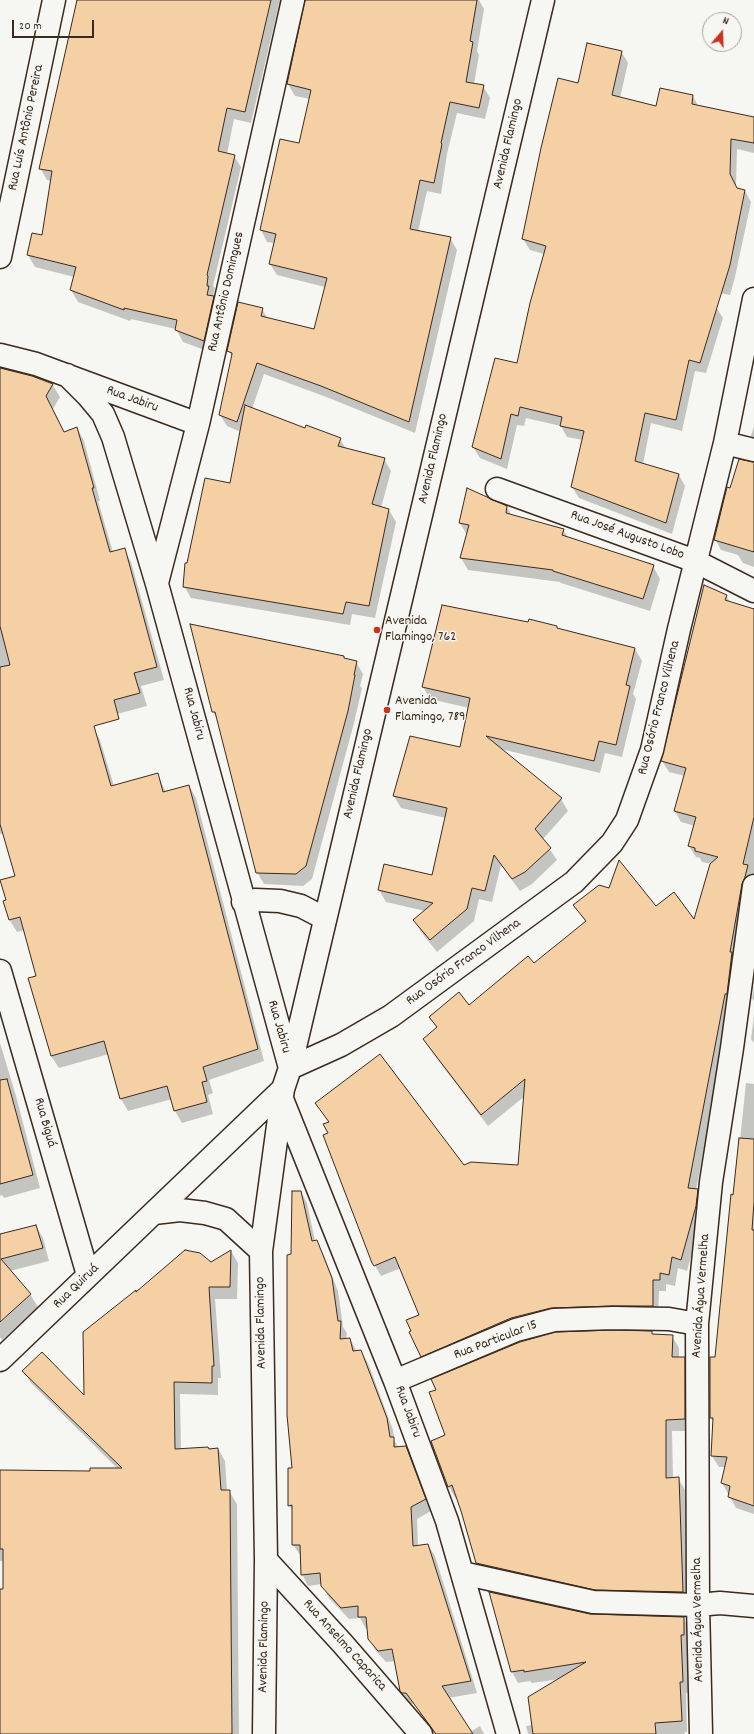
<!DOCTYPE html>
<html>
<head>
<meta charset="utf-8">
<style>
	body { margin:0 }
	#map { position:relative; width:754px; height:1734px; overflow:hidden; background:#f6f6f2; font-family:Dekko,sans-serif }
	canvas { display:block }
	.north { position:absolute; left:702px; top:12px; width:40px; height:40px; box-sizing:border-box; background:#f6f6f2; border:1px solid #aba49d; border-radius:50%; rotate:19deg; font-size:11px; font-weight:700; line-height:16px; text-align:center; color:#3b2a1e }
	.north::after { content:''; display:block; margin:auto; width:14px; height:18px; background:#c8321e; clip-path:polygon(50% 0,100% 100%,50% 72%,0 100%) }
	.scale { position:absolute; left:12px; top:20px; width:82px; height:18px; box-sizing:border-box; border:2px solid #3b2a1e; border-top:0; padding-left:5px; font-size:12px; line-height:14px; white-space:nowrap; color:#3b2a1e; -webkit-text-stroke:3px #f6f6f2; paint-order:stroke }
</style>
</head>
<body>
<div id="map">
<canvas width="754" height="1734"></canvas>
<div class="north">N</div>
<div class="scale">20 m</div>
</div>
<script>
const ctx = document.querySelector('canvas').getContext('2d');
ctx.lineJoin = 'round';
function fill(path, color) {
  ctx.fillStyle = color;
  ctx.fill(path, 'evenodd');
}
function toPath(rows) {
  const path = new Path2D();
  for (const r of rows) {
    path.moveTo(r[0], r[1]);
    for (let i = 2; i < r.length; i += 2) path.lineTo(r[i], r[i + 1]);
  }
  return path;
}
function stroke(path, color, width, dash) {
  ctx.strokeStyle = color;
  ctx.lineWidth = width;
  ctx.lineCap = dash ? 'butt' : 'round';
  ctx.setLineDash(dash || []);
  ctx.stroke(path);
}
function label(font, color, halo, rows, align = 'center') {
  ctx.font = font + ' Dekko,sans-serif';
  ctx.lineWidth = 3;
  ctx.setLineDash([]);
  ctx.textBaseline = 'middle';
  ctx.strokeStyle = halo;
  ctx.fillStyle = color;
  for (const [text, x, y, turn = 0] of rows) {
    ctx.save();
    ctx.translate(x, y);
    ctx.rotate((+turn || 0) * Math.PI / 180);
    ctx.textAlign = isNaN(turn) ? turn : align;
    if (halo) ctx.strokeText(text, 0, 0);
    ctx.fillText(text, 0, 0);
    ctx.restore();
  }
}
const shadow = toPath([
	[77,0,296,0,289,6,279,4,251,123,234,119,227,154,234,156,241,167,213,286,215,288,213,296,220,309,210,352,183,342,176,329,131,319,130,321,78,302,71,290,74,277,35,267,28,255,43,236,52,181,47,180,40,168],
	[305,0,479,0,484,9,477,51,479,55,474,84,483,86,490,98,485,119,457,113,447,154,441,194,427,191,418,232,450,238,457,250,415,433,329,398,264,374,252,409,305,429,340,439,346,449,384,459,391,471,381,508,389,510,396,522,375,618,352,614,350,625,191,598,184,586,187,564,230,484,241,432,227,426,220,415,233,358,228,350,262,309,268,319,314,330,325,287,277,275,270,264,275,243,267,242,261,230,300,144,310,99,295,96,288,84,306,3],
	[621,51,628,63,620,98,657,107,693,96,698,106,754,118,754,153,737,149,736,186,737,189,745,191,751,202,735,277,730,295,705,290,723,318,706,373,695,371,682,431,651,423,643,464,679,475,685,486,672,534,579,498,572,487,583,440,567,437,561,426,526,418,524,426,517,425,507,469,480,458,473,447,518,364,544,254,530,250,523,239,578,84],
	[0,373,52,384,60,397,53,409,65,433,77,428,84,441,100,501,98,501,113,552,124,549,131,562,164,680,141,686,147,706,106,717,0,729],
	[754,426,754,441,751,436],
	[754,463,754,567,743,563,738,555,721,550,715,539,731,489],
	[507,507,512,516,563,530,568,537,653,566,660,579,650,611,561,583,560,582,468,570,461,558,467,535,460,523],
	[726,595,754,647,754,887,696,1190,704,1202,702,1217,687,1271,678,1268,675,1286,666,1284,666,1291,659,1291,658,1317,558,1319,428,1367,421,1356,421,1316,401,1268,381,1276,373,1262,329,1133,329,1123,317,1104,464,1166,519,1166,525,1096,488,1126,431,1051,424,1040,437,1029,430,1017,468,1006,533,965,586,923,575,905,656,908,695,921,711,864,702,862,700,858,696,857,689,846,695,826,681,822,675,811,685,776,669,772,662,761],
	[529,623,557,626,558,630,635,649,642,661,633,694,636,699,622,757,605,753,600,773,501,749,561,799,568,811,543,839,557,860,532,884,520,891,501,865,492,902,479,899,474,921,437,952,421,932,414,920,425,911,386,902,379,890,433,877,446,818,401,808,394,796,461,748,469,708,430,699,423,687],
	[344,657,345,659,356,662,363,674,360,686,362,688,354,723,312,879,303,886,264,884,257,872,218,720,213,712],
	[93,728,100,740,114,786,157,774,166,792,189,786,196,798,264,1061,209,1080,213,1093,208,1095,213,1114,182,1123,175,1111,172,1099,128,1111,121,1099,109,1054,59,1068,51,1056,38,977,24,930,17,932,9,919,7,900,17,876,4,833,0,834,0,754],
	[754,986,754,1001,752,998],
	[754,1015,754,1043,751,1039],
	[0,1043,16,1096,40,1188,4,1198,2,1195,0,1196],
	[746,1083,754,1084,754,1514,736,1508,722,1483,726,1467,719,1467,712,1456,714,1423,711,1418],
	[301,1192,307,1203,315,1241,323,1253,338,1291,343,1327,347,1333,346,1339,350,1339,357,1352,361,1351,368,1363,393,1430,394,1440,399,1448,405,1447,412,1459,431,1511,417,1519,418,1547,428,1545,435,1556,477,1693,448,1698,470,1732,480,1726,484,1734,434,1734,418,1710,419,1703,409,1704,401,1691,396,1661,386,1662,376,1651,369,1639,368,1629,366,1629,360,1618,349,1619,329,1598,322,1584,308,1586,302,1574,301,1556,293,1545,293,1511,289,1505,293,1469,292,1255],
	[36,1226,43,1238,49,1261,10,1271,30,1294,38,1307,2,1340,0,1337,0,1235],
	[231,1251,238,1263,237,1299,215,1299,221,1378,218,1378,218,1395,180,1394,181,1450,218,1449,225,1461,227,1491,229,1491,237,1504,239,1734,0,1734,0,1590,4,1590,4,1561,0,1561,0,1471,91,1472,118,1469,31,1383,23,1371,85,1397,136,1293,211,1263],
	[651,1332,653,1335,672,1336,679,1348,679,1358,684,1358,691,1370,691,1431,672,1431,673,1478,678,1478,685,1490,689,1604,602,1601,484,1575,477,1563,458,1498,456,1499,449,1487,432,1442],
	[590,1615,683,1618,690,1629,690,1646,687,1646,689,1693,686,1693,687,1732,684,1732,685,1734,528,1734,526,1726,533,1725,560,1679,532,1683,530,1681,518,1683,512,1672]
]);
const building = toPath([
	[77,0,271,0,245,112,227,108,218,151,235,155,207,275,208,276,207,286,209,286,207,295,214,296,204,341,175,330,177,320,124,308,124,310,70,290,76,267,27,255,32,233,42,235,52,171,39,169,77,0],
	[305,0,477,0,470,41,473,42,466,82,484,85,479,108,450,102,441,143,442,144,434,183,420,180,410,229,451,237,409,422,321,386,257,363,237,422,219,415,232,354,232,353,227,351,238,302,263,308,261,316,314,329,327,278,269,264,276,234,260,230,280,139,299,143,311,90,287,84,305,0],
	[587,43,622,51,612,95,656,106,660,88,693,95,692,104,754,117,754,143,731,139,730,174,737,188,745,190,730,265,700,363,689,360,676,420,645,413,635,461,679,474,666,523,571,487,584,431,560,426,562,417,520,407,518,416,511,414,501,459,472,447,495,358,517,363,530,303,546,246,522,239,541,148,558,78,578,83,587,43],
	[0,368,32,376,53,384,46,396,64,432,77,427,94,488,92,488,110,552,125,548,157,667,134,673,140,693,114,700,119,719,94,726,111,786,158,773,163,792,189,785,258,1049,203,1067,207,1081,202,1082,207,1102,174,1111,167,1086,120,1099,104,1041,51,1056,28,978,36,976,20,917,9,920,3,901,6,900,0,880,15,876,0,824,0,667,10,665,0,626,0,368],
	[245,405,305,428,306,425,341,438,338,446,385,458,372,504,389,509,369,606,346,602,343,614,183,587,185,563,187,563,205,478,230,483,245,405],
	[739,459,754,462,754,552,714,540,727,487,730,488,739,459],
	[467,488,507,506,506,513,564,529,562,535,654,565,643,599,553,571,553,570,460,558,469,525,459,523,467,488],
	[704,585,727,595,725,600,754,609,754,817,743,864,748,865,745,877,742,884,730,952,732,952,727,994,725,994,688,1188,698,1189,696,1206,681,1260,672,1257,669,1275,660,1273,660,1280,653,1280,653,1306,613,1306,551,1308,511,1318,421,1357,409,1332,411,1331,406,1320,419,1315,395,1257,374,1266,372,1263,323,1135,328,1133,323,1124,329,1122,315,1103,380,1054,464,1165,471,1162,518,1165,525,1079,481,1115,423,1039,437,1027,429,1017,459,992,469,1005,528,956,534,963,586,921,573,905,599,885,609,888,619,860,656,906,674,892,694,919,710,864,718,857,695,851,695,848,688,846,696,817,674,811,686,768,661,761,704,585],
	[442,605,528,622,529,619,557,626,557,628,635,648,626,685,630,686,616,745,599,741,594,761,486,736,562,798,535,829,551,848,525,872,512,879,494,855,485,891,472,888,467,909,430,940,413,920,433,903,378,890,384,864,432,875,447,808,393,796,410,736,460,747,470,698,422,687,442,605],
	[190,624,344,656,344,658,357,661,354,675,355,675,348,711,306,866,296,874,256,873,215,712,212,712,190,624],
	[7,1079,33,1175,0,1184,0,1080,7,1079],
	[739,1138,754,1139,754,1202,752,1230,754,1230,754,1506,728,1497,730,1486,721,1483,727,1457,711,1456,713,1418,710,1418,710,1357,715,1357,731,1194,733,1195,739,1138],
	[292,1191,301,1191,312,1241,317,1240,332,1278,338,1321,341,1321,340,1339,350,1338,353,1351,361,1350,387,1418,390,1437,394,1437,394,1447,406,1446,426,1499,411,1507,413,1546,428,1544,471,1681,442,1686,473,1734,436,1734,406,1693,402,1693,400,1691,392,1649,378,1651,368,1639,366,1617,358,1617,358,1606,341,1608,321,1586,320,1573,301,1575,300,1545,292,1545,292,1505,288,1506,288,1468,292,1468,287,1415,287,1255,291,1254,292,1191],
	[36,1225,43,1248,1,1259,31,1294,0,1322,0,1234,36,1225],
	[185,1250,200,1253,211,1262,231,1250,230,1287,209,1287,214,1366,212,1366,212,1383,174,1382,175,1449,208,1447,209,1449,218,1448,221,1490,230,1490,232,1734,0,1734,0,1589,3,1589,3,1549,0,1549,0,1470,90,1471,90,1468,122,1468,22,1371,42,1352,84,1395,83,1332,136,1290,136,1292,185,1250],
	[613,1330,652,1331,652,1334,673,1335,672,1357,685,1357,685,1419,666,1420,666,1478,679,1477,683,1592,595,1590,476,1563,461,1511,452,1485,448,1487,431,1441,445,1435,429,1392,436,1390,431,1379,520,1342,556,1332,613,1330],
	[489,1592,590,1614,684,1617,684,1635,681,1635,683,1682,680,1682,682,1721,655,1723,656,1734,533,1734,528,1697,586,1662,524,1672,524,1670,511,1672,489,1592]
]);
const minor = toPath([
	[0,257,54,0],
	[0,355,36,364,198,424],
	[67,375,88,396,103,414,113,437,157,584,290,1068,341,1045,391,1016,574,882,612,843,627,820,652,750,679,629,725,443,754,299],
	[725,443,754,450],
	[497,489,695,561,754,591],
	[157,583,198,424,293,0],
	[243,902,255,900,280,901,301,906,324,918],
	[0,971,88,1275],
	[282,1099,395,1381,447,1521,508,1734],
	[154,1213,180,1210,205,1213,226,1219,261,1251],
	[0,1360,283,1089],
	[395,1381,516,1330,554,1320,613,1318,669,1319,697,1324],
	[266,1560,343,1644,421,1734],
	[462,1573,593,1602,698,1605,720,1603,754,1606],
	[264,1734,266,1560,261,1251,283,1089,290,1068,543,0],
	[701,1734,698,1605,697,1324,711,1182,732,1048,754,886]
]);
const markers = [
	[377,630,4,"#c8321e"],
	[387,710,4,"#c8321e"]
];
const streetNames = [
	["Rua Luís Antônio Pereira",27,128,-78],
	["Avenida Flamingo",509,144,-77],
	["Rua Antônio Domingues",227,292,-77],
	["Rua Jabiru",132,400,20],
	["Avenida Flamingo",434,459,-77],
	["Rua José Augusto Lobo",627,536,20],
	["Rua Osório Franco Vilhena",660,708,-76],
	["Rua Jabiru",193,714,75],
	["Avenida Flamingo",359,774,-77],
	["Rua Osório Franco Vilhena",464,963,-36],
	["Rua Jabiru",278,1027,74],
	["Rua Biguá",44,1123,74],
	["Rua Quiruá",77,1287,-44],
	["Avenida Água Vermelha",702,1296,-86],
	["Avenida Flamingo",262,1323,-91],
	["Rua Particular 15",496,1341,-21],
	["Rua Jabiru",407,1412,70],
	["Avenida Água Vermelha",699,1620,-91],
	["Rua Anselmo Caparica",344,1646,48],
	["Avenida Flamingo",265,1647,-89]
];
const poiNames = [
	["Avenida",385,622],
	["Flamingo, 762",385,638],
	["Avenida",395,702],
	["Flamingo, 789",395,718]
];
fill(shadow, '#0003');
fill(building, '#f4d0a4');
stroke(building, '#3b2a1e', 1);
stroke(minor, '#3b2a1e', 25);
stroke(minor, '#f6f6f2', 22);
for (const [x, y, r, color] of markers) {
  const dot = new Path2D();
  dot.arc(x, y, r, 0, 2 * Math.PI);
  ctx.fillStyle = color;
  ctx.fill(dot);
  stroke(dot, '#f6f6f2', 1.5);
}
label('14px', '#3b2a1e', '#f6f6f2', streetNames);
label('14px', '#3b2a1e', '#f6f6f2', poiNames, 'left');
</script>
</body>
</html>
